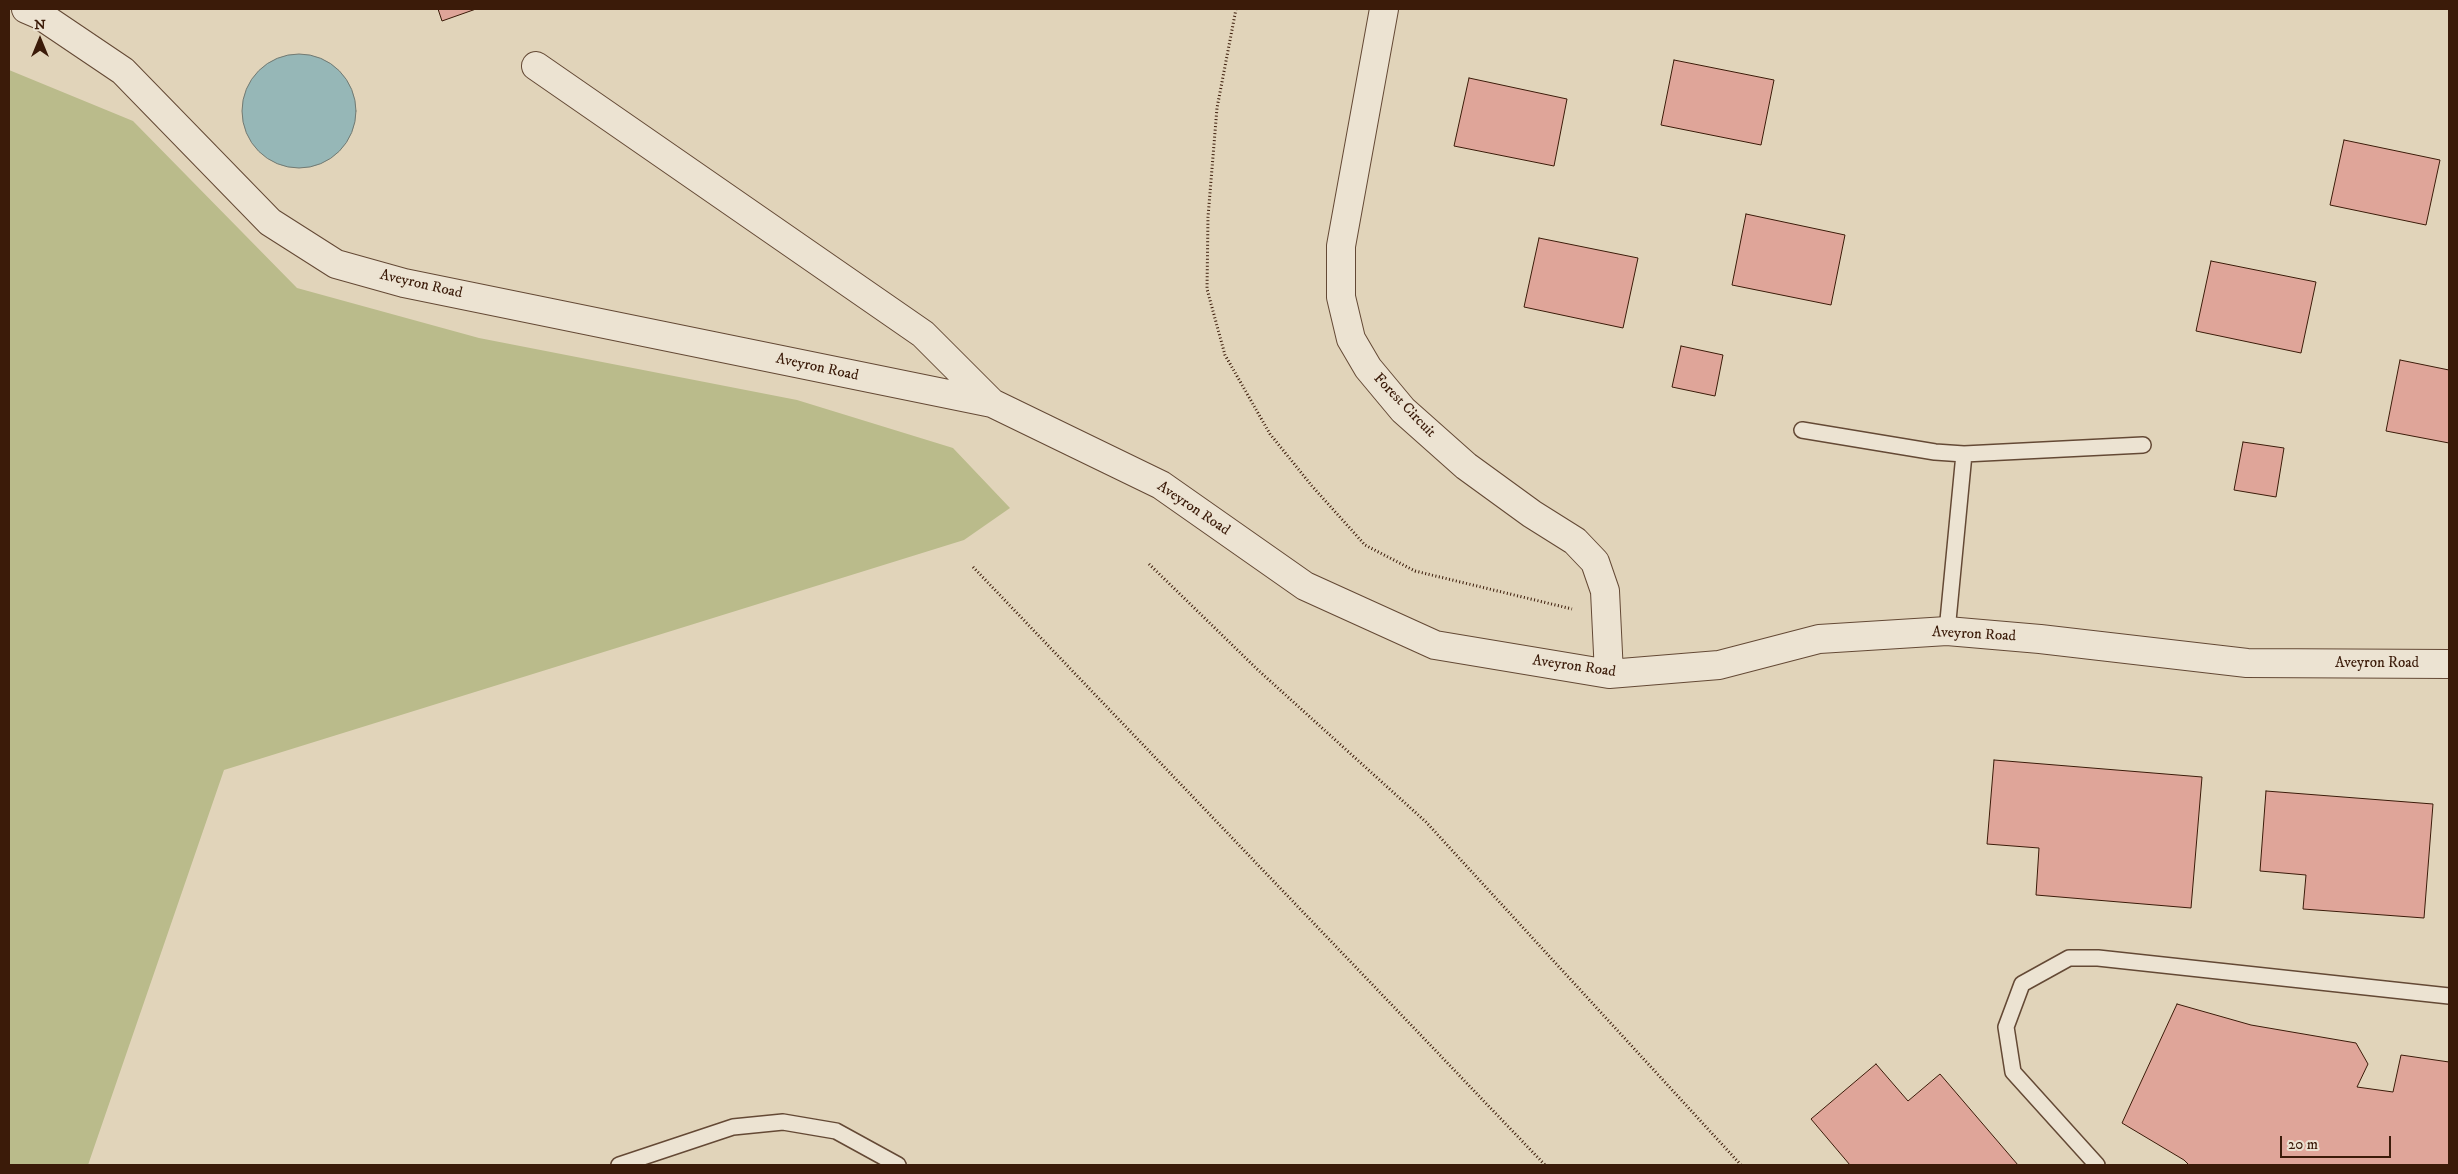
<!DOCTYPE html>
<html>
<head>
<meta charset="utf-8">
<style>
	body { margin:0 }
	#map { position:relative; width:2458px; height:1174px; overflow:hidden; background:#e1d4ba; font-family:"IM FELL DW Pica",serif }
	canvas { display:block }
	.frame { position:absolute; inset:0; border:10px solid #3b1b09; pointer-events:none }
	.north { position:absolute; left:15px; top:15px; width:50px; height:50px; -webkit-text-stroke:4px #ece3d2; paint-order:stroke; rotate:0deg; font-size:14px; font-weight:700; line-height:20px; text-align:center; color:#3b1b09 }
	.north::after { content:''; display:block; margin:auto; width:18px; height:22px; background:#3b1b09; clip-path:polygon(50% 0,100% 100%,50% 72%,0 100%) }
	.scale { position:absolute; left:2280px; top:1136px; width:111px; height:22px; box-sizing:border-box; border:2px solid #3b1b09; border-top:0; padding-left:6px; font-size:15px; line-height:18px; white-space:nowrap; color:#3b1b09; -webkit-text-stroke:4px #ece3d2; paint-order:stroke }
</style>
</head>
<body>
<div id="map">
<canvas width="2458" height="1174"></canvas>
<div class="frame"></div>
<div class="north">N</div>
<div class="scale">20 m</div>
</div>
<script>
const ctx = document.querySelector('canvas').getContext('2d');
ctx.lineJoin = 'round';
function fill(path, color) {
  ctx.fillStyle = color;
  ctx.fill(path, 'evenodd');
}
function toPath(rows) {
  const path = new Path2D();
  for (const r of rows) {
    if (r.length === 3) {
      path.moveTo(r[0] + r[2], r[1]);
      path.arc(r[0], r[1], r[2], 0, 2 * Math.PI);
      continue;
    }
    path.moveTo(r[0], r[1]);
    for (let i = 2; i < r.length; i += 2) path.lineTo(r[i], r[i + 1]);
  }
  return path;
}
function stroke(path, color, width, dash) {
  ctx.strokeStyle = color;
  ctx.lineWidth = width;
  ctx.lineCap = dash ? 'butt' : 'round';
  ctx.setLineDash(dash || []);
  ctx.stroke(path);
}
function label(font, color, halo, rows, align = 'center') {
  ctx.font = font + ' "IM FELL DW Pica",serif';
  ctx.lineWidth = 4;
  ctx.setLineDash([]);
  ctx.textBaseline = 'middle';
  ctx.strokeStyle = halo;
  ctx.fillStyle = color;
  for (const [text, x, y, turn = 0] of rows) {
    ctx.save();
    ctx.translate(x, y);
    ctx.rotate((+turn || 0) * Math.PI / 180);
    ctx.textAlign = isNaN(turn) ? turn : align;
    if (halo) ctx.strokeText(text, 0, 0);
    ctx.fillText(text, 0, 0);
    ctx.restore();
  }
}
const green = toPath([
	[9,70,133,121,297,288,479,338,797,400,953,448,1010,508,964,540,224,770,88,1165,9,1165]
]);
const water = toPath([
	[299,111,57]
]);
const building = toPath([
	[438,9,476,9,442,21,438,9],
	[1674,60,1774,80,1761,145,1661,125,1674,60],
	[1469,78,1567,99,1554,166,1454,146,1469,78],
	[2344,140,2440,160,2426,225,2330,205,2344,140],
	[1746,214,1845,235,1831,305,1732,285,1746,214],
	[1539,238,1638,258,1623,328,1524,307,1539,238],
	[2211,261,2316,282,2301,353,2196,331,2211,261],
	[1681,346,1723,355,1715,396,1672,387,1681,346],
	[2400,360,2449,370,2449,443,2386,431,2400,360],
	[2243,442,2284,448,2276,497,2234,490,2243,442],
	[1994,760,2202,777,2191,908,2036,895,2039,848,1987,844,1994,760],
	[2266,791,2433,804,2424,918,2303,909,2306,875,2260,871,2266,791],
	[2177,1004,2251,1025,2356,1043,2368,1064,2357,1087,2393,1092,2401,1055,2449,1062,2449,1165,2189,1165,2184,1160,2122,1123,2177,1004],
	[1876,1064,1908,1101,1940,1074,2018,1165,1850,1165,1811,1119,1876,1064]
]);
const path = toPath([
	[1236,9,1217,108,1208,217,1207,289,1225,355,1270,434,1312,486,1365,545,1415,571,1572,609],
	[1149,564,1258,670,1426,822,1741,1165],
	[973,567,1545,1165]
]);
const service = toPath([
	[1802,430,1935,452,1964,454,2143,445],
	[1947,631,1964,454],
	[619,1165,733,1127,783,1122,836,1131,898,1165],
	[2097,1165,2013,1072,2006,1027,2022,984,2069,958,2098,958,2449,996]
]);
const minor = toPath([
	[26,9,40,15,123,71,270,222,336,264,404,283,992,403,1161,485,1305,586,1435,645,1609,674,1719,665,1819,639,1947,631,2040,639,2247,663,2449,664],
	[1384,9,1341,246,1341,297,1351,339,1368,368,1403,410,1466,466,1532,514,1575,541,1595,562,1605,591,1609,674],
	[536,66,923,334,992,403]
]);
const streetNames = [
	["Aveyron Road",421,285,13],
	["Aveyron Road",817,368,12],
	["Forest Circuit",1404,406,46],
	["Aveyron Road",1193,509,34],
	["Aveyron Road",1974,635,3],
	["Aveyron Road",2377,664],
	["Aveyron Road",1574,667,8]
];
fill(green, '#babb8b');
fill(water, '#96b7b7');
stroke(water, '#727971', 1);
fill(building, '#dfa599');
stroke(building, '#3b1b09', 1);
stroke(service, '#644935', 18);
stroke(minor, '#644935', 30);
stroke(path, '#3b1b09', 3, [1, 2.5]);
stroke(service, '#ece3d2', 15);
stroke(minor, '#ece3d2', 28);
label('15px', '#3b1b09', '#ece3d2', streetNames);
</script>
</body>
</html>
